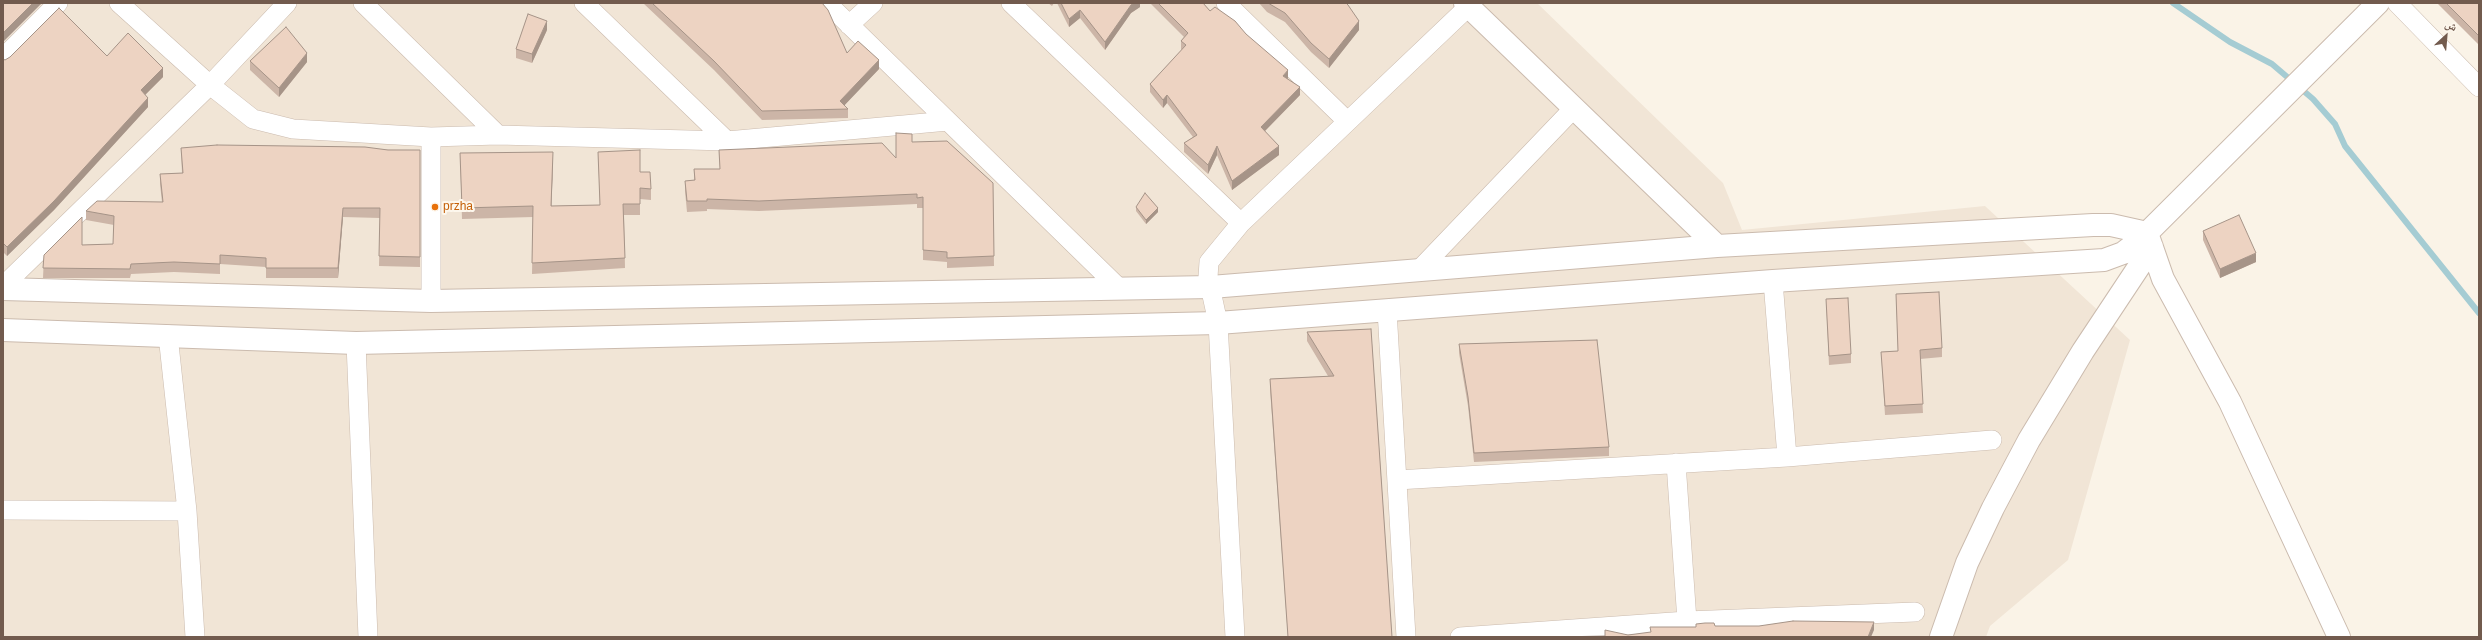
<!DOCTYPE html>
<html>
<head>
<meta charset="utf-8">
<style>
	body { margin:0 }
	#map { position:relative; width:2482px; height:640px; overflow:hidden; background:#faf3e7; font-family:Arial,"Noto Naskh Arabic",sans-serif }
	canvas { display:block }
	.frame { position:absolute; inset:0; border:4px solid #725b4e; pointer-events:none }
	.north { position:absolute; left:2426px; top:16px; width:40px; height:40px; -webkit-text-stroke:3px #fdf7ed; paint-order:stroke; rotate:26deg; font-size:11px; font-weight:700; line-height:16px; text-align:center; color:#725b4e }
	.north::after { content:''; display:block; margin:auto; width:14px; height:18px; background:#725b4e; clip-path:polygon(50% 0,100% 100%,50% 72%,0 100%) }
</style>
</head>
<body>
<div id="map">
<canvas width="2482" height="640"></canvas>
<div class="frame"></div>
<div class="north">ش</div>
</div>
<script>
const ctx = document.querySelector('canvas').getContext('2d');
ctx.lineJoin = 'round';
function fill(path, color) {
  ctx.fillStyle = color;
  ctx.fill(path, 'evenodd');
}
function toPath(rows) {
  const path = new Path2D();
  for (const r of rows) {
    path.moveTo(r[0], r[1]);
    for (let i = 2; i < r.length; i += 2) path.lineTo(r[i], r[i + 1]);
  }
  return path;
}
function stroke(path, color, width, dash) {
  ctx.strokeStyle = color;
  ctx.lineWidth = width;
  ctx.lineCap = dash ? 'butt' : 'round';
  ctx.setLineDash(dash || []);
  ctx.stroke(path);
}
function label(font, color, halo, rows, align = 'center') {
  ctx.font = font + ' Arial,sans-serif';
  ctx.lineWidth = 4;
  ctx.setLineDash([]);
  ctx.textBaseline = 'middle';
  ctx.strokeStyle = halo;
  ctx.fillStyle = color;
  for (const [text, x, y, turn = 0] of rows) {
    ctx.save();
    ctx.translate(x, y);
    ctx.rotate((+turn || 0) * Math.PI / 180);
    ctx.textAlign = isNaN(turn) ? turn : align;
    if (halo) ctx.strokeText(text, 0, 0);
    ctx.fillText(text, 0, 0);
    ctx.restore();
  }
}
const residential = toPath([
	[3,3,1537,3,1723,183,1742,230,1985,206,2130,340,2068,560,1990,626,1986,637,3,637]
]);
const stream = toPath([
	[2173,3,2230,42,2272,64,2313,99,2335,124,2345,146,2479,313]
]);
const minor = toPath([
	[119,3,210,85,253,119,293,129,431,137,498,135,727,141,948,121],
	[363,3,498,135],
	[584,3,727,141],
	[827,3,1119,288],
	[1011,3,1241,223],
	[1226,3,1347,121],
	[2397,3,2479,87],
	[849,25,873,3],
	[3,58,58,3],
	[1419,270,1574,108],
	[1773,281,1787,457],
	[3,286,210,85,287,3],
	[431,301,431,137],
	[1387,310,1406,637],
	[168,335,187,511,195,637],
	[356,343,368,637],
	[1676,463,1687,621],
	[1397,480,1787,457,1992,440],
	[3,510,187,511],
	[1235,637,1218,323,1208,277,1209,262,1241,223,1469,6],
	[1460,637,1687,621,1915,612]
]);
const tertiary = toPath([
	[1465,3,1717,246],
	[2147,233,2163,279,2230,402,2339,637],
	[3,289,431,301,1211,287,1717,246,2093,225,2111,225,2147,233],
	[3,330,356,343,1218,323,1773,281,2104,260,2123,253,2140,240,2378,3],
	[1941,637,1967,563,1993,508,2029,440,2083,351,2152,247]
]);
const wall = toPath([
	[643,3,822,3,847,53,879,69,844,105,848,109,848,118,762,120,714,70],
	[1048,3,1054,3,1052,6],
	[1057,3,1140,3,1140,7,1131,13,1105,50,1080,18,1069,27],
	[1150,3,1203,3,1210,11,1246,34,1288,79,1300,95,1265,131,1279,155,1232,190,1217,155,1208,174,1184,152,1184,143,1193,137,1167,103,1163,108,1150,92,1150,84,1182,50,1181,49,1181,41,1184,37],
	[1259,3,1346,3,1359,30,1329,68,1311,52,1285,22,1267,12],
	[2437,3,2479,3,2479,45],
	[547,30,532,63,516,58,516,49],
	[107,56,163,77,145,95,148,107,54,210,7,256,3,252,3,59,5,60],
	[250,61,307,62,279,97,250,70],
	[912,142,993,183,994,266,947,268,947,262,923,260,923,208,917,208,917,204,759,211,707,209,707,211,687,212,685,191,685,181,694,180,694,169,720,169,719,150,896,158],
	[181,148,420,150,420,267,379,266,380,218,343,217,338,278,266,278,266,267,220,264,220,274,174,272,131,274,130,278,43,278,44,255,82,245,113,244,114,225,86,220,86,211,162,202,160,184,160,174,182,173],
	[598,152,640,172,651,189,651,200,640,199,640,215,624,215,625,268,532,274,533,217,462,219,460,153,553,163,551,206,600,205],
	[1136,207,1158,212,1146,224,1136,211],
	[2203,231,2256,262,2220,278,2203,240],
	[1896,294,1942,348,1942,357,1920,359,1923,413,1885,415,1881,352,1898,351],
	[1826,299,1851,354,1851,363,1829,365],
	[1371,329,1392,637,1288,637,1270,389,1270,379,1328,376,1307,341,1307,332],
	[1459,344,1609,447,1609,456,1474,462,1468,406,1459,353]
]);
const shadedWall = toPath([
	[33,3,42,3,3,42,3,33],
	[1134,3,1140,3,1140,7,1131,13,1105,50,1105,42,1131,5],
	[1080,10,1080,18,1069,27,1069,19],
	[547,21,547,30,532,63,532,54],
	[1359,21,1359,30,1329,68,1329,59],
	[307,53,307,62,279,97,279,88],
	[879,60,879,69,841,109,840,101],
	[163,68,163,77,141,99,141,90],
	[1288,70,1288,79,1283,76],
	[1300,87,1300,95,1261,135,1261,127],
	[1167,95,1167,103,1163,108,1163,100],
	[148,98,148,107,54,210,7,256,7,247],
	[1217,146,1217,155,1208,174,1208,165],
	[1279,146,1279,155,1232,190,1232,181],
	[553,152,553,163,551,217,551,206],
	[343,208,343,217,338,278,338,268],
	[1158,208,1158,212,1146,224,1146,220],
	[2256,253,2256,262,2220,278,2220,269],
	[1874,622,1874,630,1871,637,1868,637]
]);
const building = toPath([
	[3,3,33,3,3,33,3,3],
	[652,3,822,3,828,10,847,53,858,41,879,60,840,101,848,109,762,111,714,61,652,3],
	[1061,3,1134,3,1131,5,1105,42,1080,10,1069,19,1061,3],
	[1158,3,1203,3,1210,11,1215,7,1235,21,1246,34,1288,70,1283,76,1300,87,1261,127,1279,146,1232,181,1217,146,1208,165,1184,143,1197,135,1167,95,1163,100,1150,84,1186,45,1181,41,1188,33,1158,3],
	[1268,3,1346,3,1348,5,1359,21,1329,59,1311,43,1285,13,1268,3],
	[2446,3,2479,3,2479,36,2446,3],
	[59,8,107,56,128,33,163,68,141,90,148,98,54,201,7,247,3,243,3,59,5,60,10,57,59,8],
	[528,14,547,21,532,54,516,49,528,14],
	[286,27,307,53,279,88,250,61,286,27],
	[896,133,912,134,912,142,947,141,993,183,994,256,947,258,947,252,923,250,923,197,917,198,917,194,759,201,707,199,707,201,687,201,685,181,695,180,694,169,720,169,719,150,882,143,896,158,896,133],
	[217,145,365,147,388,150,420,150,420,257,379,256,380,208,343,208,338,268,266,268,266,258,220,255,220,264,174,262,131,264,130,269,43,268,44,255,82,217,82,245,113,244,114,216,86,211,97,201,163,202,160,174,183,173,181,148,217,145],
	[640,150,640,172,650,172,651,189,640,188,640,204,623,204,625,258,532,263,533,206,462,208,460,153,553,152,551,206,600,205,598,152,640,150],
	[1145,193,1158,208,1146,220,1136,207,1145,193],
	[2239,215,2256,253,2220,269,2203,231,2239,215],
	[1939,292,1942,348,1920,350,1923,404,1885,406,1881,352,1898,351,1896,294,1939,292],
	[1848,298,1851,354,1829,356,1826,299,1848,298],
	[1371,329,1392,637,1288,637,1270,379,1334,376,1307,332,1371,329],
	[1597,340,1609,447,1474,453,1468,397,1459,344,1597,340],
	[1793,621,1874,622,1868,637,1559,637,1605,636,1605,630,1628,635,1651,632,1650,627,1696,627,1696,624,1705,623,1714,623,1715,626,1759,626,1793,621]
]);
const markers = [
	[435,207,4,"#e8710a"]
];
const foodNames = [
	["przha",443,207]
];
fill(residential, '#f1e5d6');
stroke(stream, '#a5ccd3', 6);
stroke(minor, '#cbbbae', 20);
stroke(tertiary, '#cbbbae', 24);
stroke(minor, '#fff', 19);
stroke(tertiary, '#fff', 22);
fill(wall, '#ccb5a7');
fill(shadedWall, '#a69488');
fill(building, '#edd3c2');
stroke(building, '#a69488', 1);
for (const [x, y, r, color] of markers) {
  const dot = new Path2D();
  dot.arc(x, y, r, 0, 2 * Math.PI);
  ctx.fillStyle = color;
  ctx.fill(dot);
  stroke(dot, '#fdf7ed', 1.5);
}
label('12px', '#c56008', '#fdf7ed', foodNames, 'left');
</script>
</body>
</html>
